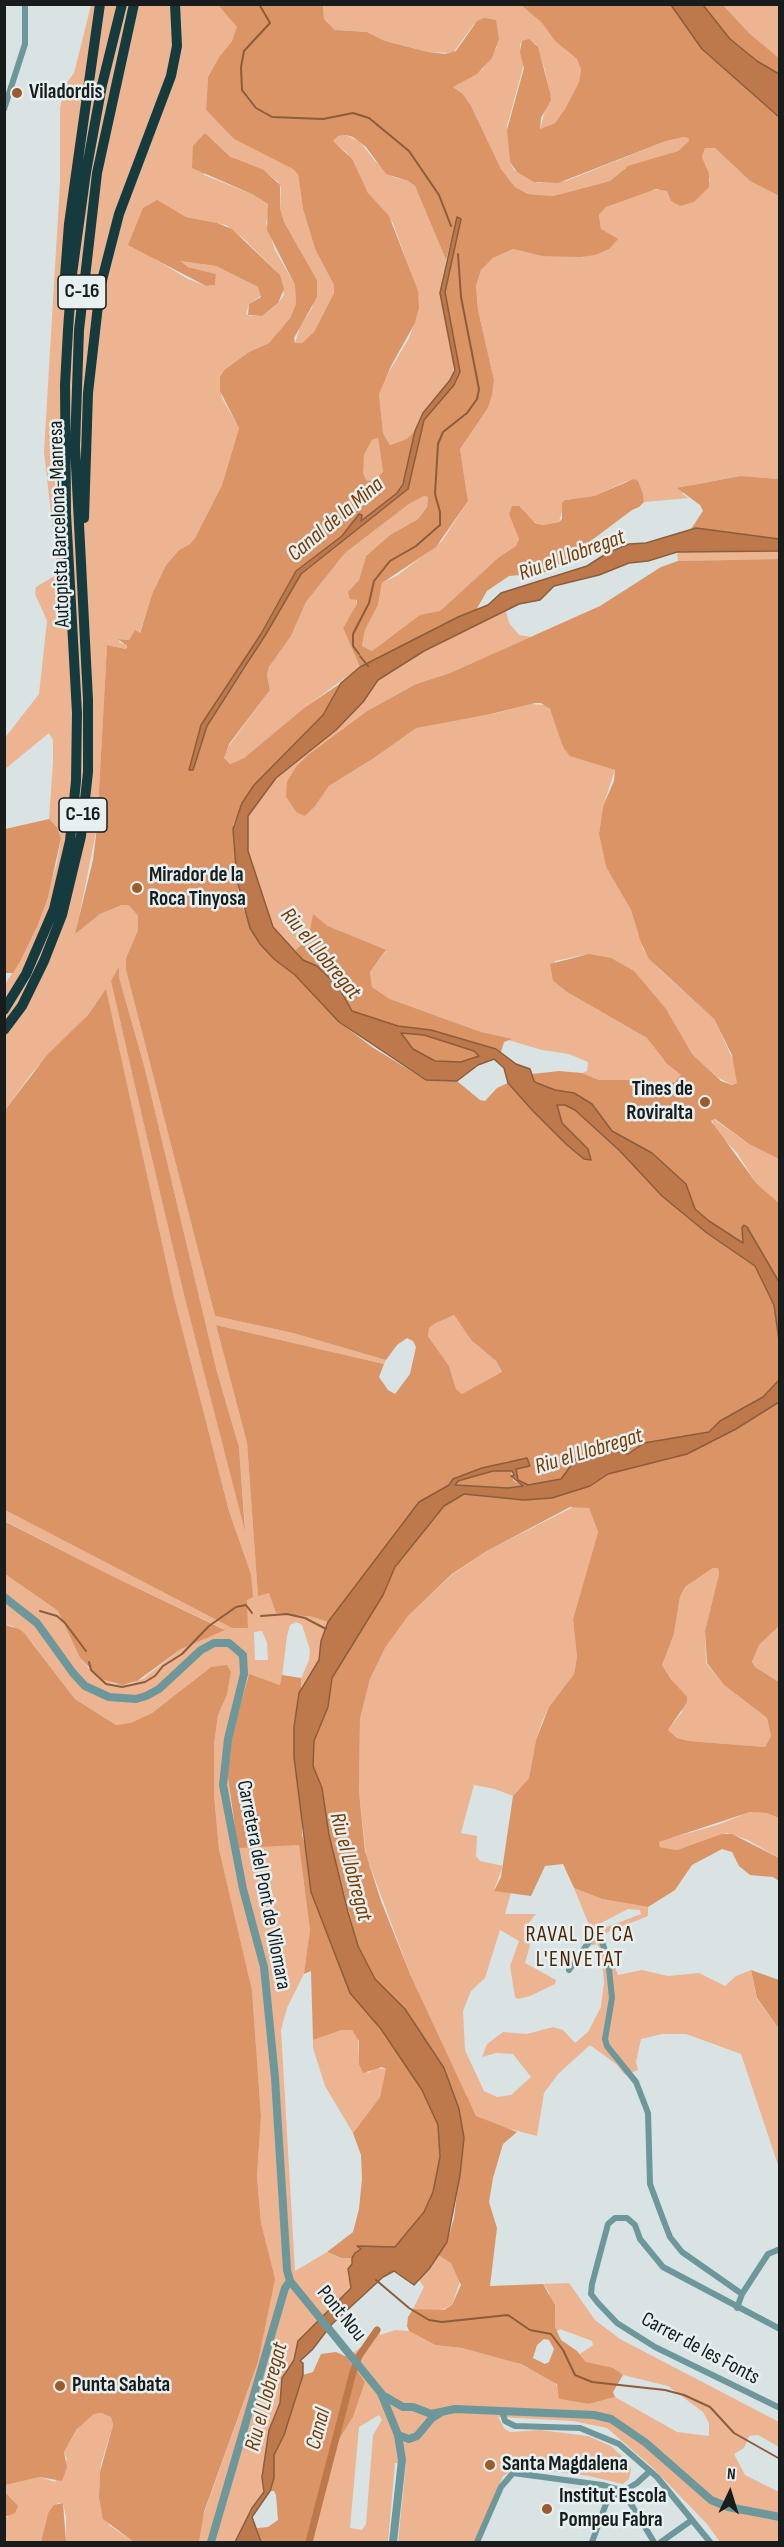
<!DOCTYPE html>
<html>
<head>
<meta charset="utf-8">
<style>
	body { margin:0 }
	#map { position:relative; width:784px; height:2547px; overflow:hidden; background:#d9e3e4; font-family:"Sofia Sans Condensed",sans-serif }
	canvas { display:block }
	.frame { position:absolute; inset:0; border:6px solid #181c1c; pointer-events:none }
	.north { position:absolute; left:700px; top:2463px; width:60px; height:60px; -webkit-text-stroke:4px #e6f0f1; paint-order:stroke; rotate:4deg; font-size:16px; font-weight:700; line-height:24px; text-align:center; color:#181c1c }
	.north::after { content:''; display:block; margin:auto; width:21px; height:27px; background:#181c1c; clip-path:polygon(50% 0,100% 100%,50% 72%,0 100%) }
</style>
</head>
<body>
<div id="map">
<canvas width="784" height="2547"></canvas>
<div class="frame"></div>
<div class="north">N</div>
</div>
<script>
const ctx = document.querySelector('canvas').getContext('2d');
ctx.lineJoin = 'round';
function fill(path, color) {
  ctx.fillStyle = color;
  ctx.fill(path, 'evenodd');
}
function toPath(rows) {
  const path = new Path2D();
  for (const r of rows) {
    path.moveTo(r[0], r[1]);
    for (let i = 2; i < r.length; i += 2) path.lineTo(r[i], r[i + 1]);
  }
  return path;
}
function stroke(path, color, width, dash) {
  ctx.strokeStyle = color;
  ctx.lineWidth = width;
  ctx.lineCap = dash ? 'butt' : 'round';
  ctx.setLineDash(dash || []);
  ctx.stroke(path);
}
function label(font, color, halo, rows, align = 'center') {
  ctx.font = font + ' "Sofia Sans Condensed",sans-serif';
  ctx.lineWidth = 5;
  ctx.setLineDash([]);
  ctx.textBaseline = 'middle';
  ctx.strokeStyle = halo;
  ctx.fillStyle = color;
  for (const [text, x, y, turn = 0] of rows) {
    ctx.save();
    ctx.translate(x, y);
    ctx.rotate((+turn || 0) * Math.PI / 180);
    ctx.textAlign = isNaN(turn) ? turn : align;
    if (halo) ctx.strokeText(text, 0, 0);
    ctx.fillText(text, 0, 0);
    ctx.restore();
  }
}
const green = toPath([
	[91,5,218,5,238,27,232,41,219,57,208,77,206,110,234,139,294,169,298,174,303,209,315,249,334,285,334,293,314,332,302,343,295,343,300,327,312,308,317,280,284,222,280,208,281,188,278,182,264,170,235,160,205,133,204,175,252,194,268,204,269,212,266,223,275,250,295,285,296,304,290,318,269,343,249,352,224,370,220,377,222,398,239,428,222,485,195,538,190,544,179,550,166,565,155,588,139,634,135,630,129,640,120,639,119,642,126,645,126,649,107,645,97,827,76,932,100,914,122,905,129,904,138,916,138,930,126,958,126,970,215,1316,293,1333,386,1360,384,1364,216,1325,247,1443,258,1595,269,1592,276,1613,313,1617,328,1622,321,1641,319,1660,301,1687,300,1681,309,1660,310,1650,302,1625,296,1622,290,1625,287,1636,281,1685,248,1675,227,1771,234,1829,299,1845,310,1931,309,1951,304,1974,287,2008,281,2030,295,2271,327,2252,340,2258,352,2258,352,2264,348,2276,351,2287,298,2341,294,2360,282,2378,280,2403,269,2430,262,2477,264,2493,252,2508,235,2542,199,2542,202,2519,258,2362,274,2279,261,2223,257,2177,261,2116,252,1990,219,1849,214,1795,214,1745,218,1715,227,1695,231,1672,211,1667,152,1713,131,1724,116,1725,75,1699,30,1640,12,1626,5,1625,5,1574,58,1611,80,1658,94,1674,114,1684,130,1684,144,1678,181,1649,224,1629,112,1576,5,1521,5,1510,232,1628,248,1627,246,1599,251,1574,229,1511,174,1297,106,990,88,1015,32,1073,5,1110,5,984,21,960,37,927,57,863,61,838,57,827,49,819,53,762,53,740,49,733,5,769,4,739,39,694,47,621,35,594,36,587,58,574,44,452,60,183,60,108,65,85,74,73],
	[157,201,186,217,226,225,244,239,280,275,284,295,278,303,262,316,250,316,246,314,249,304,262,295,258,287,216,266,180,261,180,263,188,267,216,274,215,285,206,286,188,279,140,250],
	[119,969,119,977,145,1069,217,1372,239,1447,245,1527,184,1295,137,1095,111,981],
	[262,1631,267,1643,268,1660,255,1660,254,1632],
	[323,5,521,5,542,23,555,41,577,59,581,70,579,82,565,109,555,123,540,129,550,92,544,67,536,44,522,41,520,45,524,64,507,126,510,162,514,170,538,183,566,181,666,141,684,137,688,138,689,141,678,151,625,168,610,181,553,196,528,194,515,187,501,169,471,106,463,94,453,87,483,69,497,47,474,24,453,53,428,52,385,41,367,32,335,30,324,19],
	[723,5,779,5,779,58,749,33],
	[346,135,360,142,375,161,393,177,408,181,415,186,446,260,442,280,454,362,453,375,423,413,415,431,408,439,390,445,383,433,379,394,384,380,409,338,417,316,409,268,393,223,368,193,347,153,332,141,338,136],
	[705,148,715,148,750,181,779,196,779,479,739,476,692,485,682,494,689,498,644,502,643,494,627,481,594,496,565,500,559,522,543,525,510,514,519,539,516,546,499,557,440,611,414,620,372,651,362,646,365,630,378,605,382,583,398,575,442,541,468,501,460,449,488,408,492,396,494,380,478,310,476,286,481,270,493,258,513,249,542,256,587,256,601,229,599,215,606,207,638,193,661,189,667,191,671,201,680,205,694,202,710,180,702,157],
	[378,438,383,472,372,481,367,481,362,470,364,455,372,440],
	[424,496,428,497,427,507,418,519,390,535,366,556,359,580,351,589,350,598,356,599,357,605,343,628,360,667,304,708,244,758,230,764,224,759,225,751,270,690,267,675,269,667,291,636,306,602,345,553,409,504],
	[779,551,779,559,678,561,677,552],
	[506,611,509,623,519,635,531,637,450,673,416,684,367,711,309,754,286,797,296,812,319,800,329,786,374,758,416,727,497,713,530,704,546,705,553,714,563,747,582,759,615,770,603,806,599,834,606,867,631,910,643,949,657,967,714,1019,736,1066,737,1083,732,1085,717,1077,692,1054,679,1035,583,955,555,961,553,981,567,992,647,1038,667,1064,681,1075,678,1081,662,1084,633,1080,599,1080,582,1073,587,1071,588,1062,569,1054,542,1050,481,1032,390,999,372,987,370,972,386,951,328,926,313,915,308,940,295,950,273,927,248,851,248,816,276,778,336,730,363,702,378,680,424,651],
	[712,1118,749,1144,779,1159,779,1203,757,1184,737,1153,715,1130],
	[454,1315,471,1340,496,1361,502,1373,462,1394,456,1389,449,1366,428,1336,429,1328,436,1323],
	[575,1506,589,1508,598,1532,573,1619,577,1657,574,1674,549,1707,542,1722,536,1740,529,1778,513,1796,495,1789,474,1785,461,1833,477,1836,476,1856,480,1861,503,1866,494,1890,511,1893,505,1914,536,1914,524,1929,530,1945,525,1963,556,1980,555,1984,530,1996,518,1999,515,1997,510,1966,519,1941,500,1930,485,1978,471,1991,463,2011,465,2050,484,2091,497,2097,511,2095,531,2077,513,2054,496,2053,482,2057,487,2044,503,2032,527,2034,553,2027,563,2030,575,2043,588,2032,601,2007,604,1982,601,1950,597,1944,589,1946,584,1942,589,1925,574,1888,602,1899,648,1907,648,1916,608,1932,603,1937,618,1975,642,1970,668,1976,699,1973,725,1986,736,1976,751,1970,757,1999,779,2029,779,2168,741,2054,686,2034,662,2034,641,2039,636,2062,638,2070,625,2075,616,2064,590,2045,558,2074,544,2093,537,2136,491,2124,476,2117,410,1974,366,1855,359,1792,360,1719,370,1679,385,1648,408,1616,453,1574,485,1552],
	[628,1909,640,1910,641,1914,604,1928,597,1925],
	[713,1568,718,1568,719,1574,705,1631,706,1663,724,1685,767,1718,771,1736,765,1747,689,1741,677,1738,668,1730,682,1712,675,1684,662,1665,674,1634,680,1597,685,1587],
	[779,1626,779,1682,755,1667,752,1662,759,1645],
	[750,1812,767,1813,779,1818,779,1858,748,1840,727,1833,677,1850,660,1847,659,1842,664,1840,717,1825],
	[342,2030,352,2030,358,2036,359,2059,368,2073,376,2068,387,2069,380,2097,353,2133,325,2086,313,2048,313,2040],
	[438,2255,451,2263,460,2281,452,2305,440,2311,413,2309,424,2287,419,2280],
	[569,2283,595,2320,620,2339,779,2422,779,2447,758,2435,749,2436,744,2448,734,2454,745,2475,779,2492,779,2542,720,2542,707,2524,653,2468,607,2428,573,2421,498,2417,504,2428,510,2432,540,2430,588,2436,611,2446,629,2463,631,2469,629,2479,623,2484,589,2476,520,2467,503,2476,475,2542,398,2542,406,2464,395,2463,388,2542,313,2542,338,2441,353,2417,365,2382,347,2357,363,2346,375,2328,380,2331,380,2335,395,2330,409,2331,435,2345,462,2348,516,2362,554,2381,559,2389,559,2399,589,2404,615,2397,677,2432,709,2436,709,2423,703,2412,668,2386,623,2375,586,2362,580,2354,593,2345,592,2341,560,2329,556,2332,549,2292,543,2284],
	[379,2415,382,2420,373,2435,366,2524,362,2530,350,2528,359,2427],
	[101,2413,111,2417,113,2425,101,2464,99,2488,109,2525,134,2542,66,2542,66,2517,63,2503,58,2503,48,2513,41,2542,5,2542,5,2517,8,2517,13,2500,5,2492,4,2485,40,2477,55,2482,67,2459,64,2452,81,2423,94,2414]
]);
const forest = toPath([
	[218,5,323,5,324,19,335,30,367,32,385,41,428,52,445,54,456,51,477,21,484,18,496,20,499,39,492,58,477,74,453,87,463,94,471,106,501,169,515,187,528,194,553,196,610,181,628,166,678,151,689,141,688,138,684,137,666,141,558,183,534,182,517,172,510,162,507,130,524,68,520,52,522,41,529,39,538,47,550,92,551,100,541,118,540,129,555,123,565,109,579,82,581,70,577,59,555,41,542,23,521,5,671,5,702,49,779,117,779,196,750,181,715,148,705,148,702,157,709,174,709,187,694,202,680,206,671,201,667,191,656,189,606,207,599,215,601,229,618,239,609,249,595,255,580,257,542,256,513,249,493,258,481,270,476,286,478,310,494,380,492,396,488,408,460,449,468,501,436,547,382,583,378,605,365,630,362,646,372,651,420,615,440,611,499,557,516,546,519,539,509,514,512,506,519,506,535,523,543,525,559,522,562,519,562,503,565,500,594,496,634,479,638,481,643,494,644,502,639,507,632,510,556,567,543,573,509,576,487,591,476,610,360,667,343,628,357,604,357,600,350,599,348,592,359,580,366,556,390,535,418,519,427,507,428,497,424,496,409,504,345,553,306,602,291,636,269,667,267,675,270,690,229,744,224,758,230,764,244,758,304,708,341,683,323,715,254,785,236,818,233,825,239,897,252,931,271,956,295,975,339,1022,372,1047,426,1080,457,1081,480,1100,485,1101,497,1088,508,1083,584,1159,582,1144,562,1123,557,1105,565,1105,575,1110,620,1151,662,1196,707,1233,755,1266,774,1305,779,1340,779,1380,763,1397,720,1421,709,1432,644,1443,628,1454,606,1449,576,1459,561,1479,528,1485,518,1480,516,1469,522,1466,509,1461,453,1479,449,1485,419,1502,328,1622,313,1617,276,1613,269,1593,258,1596,247,1443,216,1325,384,1364,379,1377,388,1390,395,1394,410,1374,416,1347,413,1341,407,1338,397,1345,386,1360,293,1333,215,1316,126,970,126,958,138,930,138,916,129,905,122,905,100,914,75,934,93,860,97,827,107,645,126,649,127,646,118,639,129,640,135,630,140,633,153,592,166,565,179,550,190,544,195,538,222,485,239,428,220,391,220,377,224,370,249,352,269,343,290,318,296,304,295,285,267,230,268,204,252,194,192,168,193,146,205,133,231,157,264,170,280,185,280,208,284,222,317,280,317,297,294,338,295,343,302,343,314,332,334,293,334,285,315,249,303,209,298,174,293,169,234,139,206,110,208,77,219,57,232,41,237,27],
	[346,135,353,137,366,147,386,174,408,181,415,186,446,260,457,218,461,219,445,292,460,372,424,420,408,489,301,574,248,664,203,733,193,770,201,725,261,634,296,571,342,536,359,514,360,522,397,493,407,474,415,431,407,439,390,445,383,433,379,394,391,366,415,323,419,308,418,291,389,216,368,193,352,159,333,141,338,136],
	[378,438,383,472,374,480,367,481,363,473,364,455,372,440],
	[454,1315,471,1340,496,1361,502,1372,462,1394,456,1389,449,1366,428,1336,429,1328,436,1323],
	[703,5,723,5,749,33,779,58,779,74,757,61,730,39],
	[157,200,186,217,217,223,232,229,280,275,284,289,278,303,262,316,248,315,249,304,261,297,258,287,216,266,180,261,188,267,216,274,215,285,206,286,128,245,143,208],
	[740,476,779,479,779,539,691,529,703,511,700,505,677,488],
	[779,559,779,1159,749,1144,715,1119,711,1121,757,1184,779,1203,779,1282,749,1230,742,1228,744,1243,709,1221,695,1209,686,1184,652,1153,612,1131,592,1104,574,1093,555,1090,534,1082,532,1074,559,1071,582,1073,599,1080,633,1080,659,1084,675,1082,681,1075,667,1064,647,1038,567,992,553,981,550,964,589,954,611,958,634,971,666,1009,692,1054,721,1081,732,1085,737,1083,732,1055,714,1019,649,959,641,943,631,910,606,867,599,834,603,806,614,781,615,770,570,756,563,747,550,709,541,703,535,703,491,714,416,728,374,758,329,786,315,806,305,816,296,812,286,797,287,782,296,767,309,754,367,711,416,684,450,673,600,606,661,567,678,561],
	[49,819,57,827,61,838,48,897,37,927,21,960,13,973,5,973,5,829],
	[313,914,328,926,386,950,370,972,372,987,390,999,481,1032,512,1039,504,1042,501,1052,431,1030,398,1026,352,1011,338,986,317,966,303,960,295,950,308,940],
	[119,967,119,977,145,1069,217,1372,239,1447,245,1531,184,1295,137,1095,111,981],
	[106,989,174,1297,229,1511,251,1574,253,1597,247,1600,248,1628,232,1628,5,1510,5,1110,48,1054,88,1015],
	[401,1033,425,1035,474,1051,479,1056,461,1062,435,1061,414,1050],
	[779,1402,779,1626,759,1645,752,1662,755,1667,779,1682,779,1818,767,1813,750,1812,659,1842,660,1847,677,1850,722,1834,732,1834,779,1858,779,1881,773,1877,750,1875,739,1866,732,1852,722,1849,692,1865,675,1890,648,1907,602,1899,574,1888,563,1864,545,1866,531,1896,494,1891,501,1877,513,1796,529,1778,536,1740,549,1707,574,1674,577,1657,573,1619,598,1532,589,1508,570,1507,485,1552,452,1574,408,1616,385,1648,370,1679,360,1719,359,1792,365,1851,381,1901,410,1974,476,2116,517,2132,503,2144,493,2178,489,2202,497,2228,490,2286,543,2284,555,2305,555,2327,561,2340,577,2351,586,2362,613,2368,623,2375,613,2392,615,2397,589,2404,559,2399,557,2384,521,2364,462,2348,435,2345,409,2331,407,2326,408,2317,413,2309,444,2310,452,2305,461,2285,451,2263,438,2255,447,2242,454,2218,464,2138,459,2109,444,2068,405,2009,375,1979,358,1946,329,1835,322,1788,313,1766,314,1741,328,1707,332,1678,345,1653,383,1595,395,1568,444,1506,464,1494,524,1500,552,1498,590,1486,608,1474,736,1429],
	[713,1568,718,1568,719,1574,705,1631,707,1663,724,1685,767,1718,771,1736,765,1747,689,1741,677,1738,668,1730,687,1702,687,1697,671,1679,662,1665,674,1634,680,1597,685,1587],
	[544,2339,549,2340,554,2349,549,2362,545,2364,533,2358,537,2345],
	[493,1471,512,1471,511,1476,514,1481,524,1486,508,1488,455,1485,458,1481],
	[4,1521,112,1576,225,1630,181,1649,137,1681,122,1685,101,1679,80,1658,58,1611,5,1574],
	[5,1625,19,1629,25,1634,75,1699,116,1725,131,1723,152,1713,211,1667,227,1665,231,1672,227,1695,218,1715,214,1745,214,1795,219,1849,252,1990,261,2116,257,2177,261,2223,275,2279,258,2362,204,2512,199,2542,134,2542,103,2519,99,2497,100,2472,113,2425,111,2417,101,2413,94,2414,77,2429,64,2452,67,2467,62,2481,40,2477,5,2485],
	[249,1674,280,1685,282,1675,301,1678,302,1835,350,1993,381,2029,422,2090,438,2125,440,2157,433,2192,424,2212,395,2247,361,2249,352,2258,341,2258,327,2252,353,2232,359,2209,362,2179,361,2155,353,2133,380,2097,386,2069,382,2067,363,2073,359,2064,359,2041,352,2030,342,2030,313,2040,311,1971,304,1974,310,1931,299,1845,238,1848,227,1771,231,1739],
	[751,1970,779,1980,779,2029,757,1998],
	[336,2352,347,2357,365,2382,353,2417,338,2441,313,2542,261,2542,257,2528,268,2527,278,2520,276,2495,274,2491,270,2491,274,2478,274,2455,284,2435,303,2375,313,2372,321,2354],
	[5,2492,18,2506,15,2513,5,2517],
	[63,2503,66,2542,41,2542,48,2513,54,2505]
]);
const water = toPath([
	[671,5,703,5,730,39,757,61,779,74,779,117,702,49,671,5],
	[457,217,461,219,445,292,460,372,454,385,424,420,408,489,301,574,266,634,207,726,193,770,189,770,201,725,261,634,296,571,342,536,359,514,362,515,361,521,397,493,403,484,415,431,423,413,450,380,455,370,440,293,457,217],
	[696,528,779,539,779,551,677,552,648,561,629,563,599,575,554,586,540,600,519,604,424,651,378,680,363,702,336,730,276,778,248,816,248,851,273,927,303,960,317,966,338,986,352,1011,398,1026,431,1030,496,1049,516,1064,530,1069,534,1081,537,1083,555,1090,574,1093,592,1104,612,1131,652,1153,686,1184,695,1209,709,1221,743,1243,742,1228,744,1225,747,1227,779,1282,779,1340,774,1305,755,1266,707,1233,662,1196,620,1151,575,1110,565,1105,557,1105,562,1123,588,1149,591,1160,584,1159,567,1145,533,1111,508,1083,504,1068,494,1059,478,1065,457,1081,426,1080,339,1022,295,975,274,959,260,944,250,928,237,880,233,829,242,803,254,785,323,715,341,683,360,667,458,617,488,605,501,593,587,566,609,552,629,544,646,543,696,528],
	[401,1033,424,1035,474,1051,479,1056,461,1062,435,1061,413,1049,401,1033],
	[779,1380,779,1402,736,1429,687,1454,608,1474,590,1486,552,1498,524,1500,464,1494,444,1506,395,1567,383,1595,332,1678,328,1707,314,1741,313,1766,322,1788,329,1835,348,1912,358,1946,375,1979,405,2009,444,2068,459,2109,464,2138,460,2175,447,2242,429,2269,414,2285,394,2271,383,2277,332,2324,312,2350,300,2361,303,2363,303,2375,284,2435,274,2455,274,2478,270,2491,252,2517,261,2542,235,2542,252,2508,264,2492,262,2477,269,2430,280,2403,282,2378,294,2360,298,2341,351,2288,348,2269,352,2264,352,2258,355,2253,361,2249,357,2246,395,2247,424,2212,433,2192,440,2157,438,2125,422,2090,381,2029,350,1993,311,1892,294,1757,294,1727,299,1693,319,1660,321,1641,328,1622,419,1502,449,1485,453,1479,482,1468,527,1458,530,1466,516,1469,518,1480,528,1485,561,1479,576,1459,606,1449,628,1454,644,1443,709,1432,720,1421,763,1397,779,1380],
	[493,1471,512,1471,514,1475,511,1476,523,1486,508,1488,455,1485,458,1481,493,1471]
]);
const stream = toPath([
	[259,4,270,23,244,51,241,67,242,90,256,108,272,117,323,119,353,113,369,118,409,151,439,195,451,226],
	[359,654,353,646,353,634,369,603,374,581,390,561,416,546,440,525,440,512,435,494,438,444,443,432,467,413,477,399,479,389,461,297,458,254],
	[360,656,368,666],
	[40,1611,57,1616,65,1623,86,1651],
	[261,1616,287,1614,305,1618,326,1629],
	[89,1662,91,1670,106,1684,122,1687,145,1682,155,1676,163,1666,182,1654,209,1626,236,1607,246,1605,252,1613],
	[376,2280,409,2308,429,2320,442,2322,508,2315,530,2330,551,2334,563,2350,575,2375,592,2382,665,2390,684,2395,710,2407,734,2433,780,2459]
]);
const canal = toPath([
	[309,2542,353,2372,359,2356,377,2330]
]);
const minor = toPath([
	[4,109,25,44,25,4],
	[569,1970,591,1939,597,1938,602,1942,608,1959,612,1998,605,2039,607,2046,636,2082,648,2113,650,2184,663,2219,670,2237,682,2252,742,2294],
	[737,2308,742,2294,768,2254,780,2249],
	[780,2329,663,2267,640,2239,635,2225,627,2218,615,2218,608,2224,592,2284,591,2294,598,2303,617,2323,655,2347,780,2408],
	[502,2411,505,2421,515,2426,580,2428,619,2444,657,2477,710,2542],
	[477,2542,501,2487,513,2473,602,2485,623,2491,654,2542],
	[592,2542,607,2501,637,2483,649,2472],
	[661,2542,692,2520]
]);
const tertiary = toPath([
	[4,1597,37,1623,73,1673,85,1686,109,1697,136,1699,146,1696,159,1689,201,1650,214,1643,229,1643,243,1655,244,1674,228,1739,223,1785,243,1889,264,1967,275,2078,287,2270,290,2281,381,2393,398,2435,409,2439,417,2436,432,2418,440,2413],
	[384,2396,403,2407,413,2407,431,2414,455,2409,594,2415,611,2419,646,2443,711,2500,728,2507,780,2517],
	[211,2542,285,2288,290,2281],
	[393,2542,402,2460,398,2435]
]);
const motorway = toPath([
	[63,302,69,224,100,4],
	[84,518,88,393,100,288,119,214,171,76,177,46,175,4],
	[4,1010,26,974,54,909,70,841,76,781,77,713,66,513,65,385,68,330,72,274,86,172,102,85,122,4],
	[4,1030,22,1006,44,961,62,915,81,836,88,772,88,700,75,446,79,330,97,173,134,4]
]);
const markers = [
	[17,93,6,"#9d5a2a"],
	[137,888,6,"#9d5a2a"],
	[705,1102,6,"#9d5a2a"],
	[60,2386,6,"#9d5a2a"],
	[490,2465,6,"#9d5a2a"],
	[547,2509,6,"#9d5a2a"]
];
const shields = [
	[82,292,48],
	[83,815,48]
];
const shieldNames = [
	["C-16",82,292],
	["C-16",83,815]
];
const poiNames = [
	["Viladordis",29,93],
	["Mirador de la",149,876],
	["Roca Tinyosa",149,900],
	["Tines de",693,1090,"right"],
	["Roviralta",693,1114,"right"],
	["Punta Sabata",72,2386],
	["Santa Magdalena",502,2465],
	["Institut Escola",559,2497],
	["Pompeu Fabra",559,2521]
];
const streetNames = [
	["Autopista Barcelona-Manresa",60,524,-92],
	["Carretera del Pont de Vilomara",263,1885,79],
	["Pont Nou",341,2314,51],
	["Carrer de les Fonts",700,2349,28]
];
const waterNames = [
	["Canal de la Mina",336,520,-40],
	["Riu el Llobregat",572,556,-20],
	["Riu el Llobregat",320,954,50],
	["Riu el Llobregat",589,1452,-17],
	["Riu el Llobregat",350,1867,75],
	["Riu el Llobregat",267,2397,-75],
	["Canal",319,2429,-75]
];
const neighbourhoodNames = [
	["RAVAL DE CA",580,1935],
	["L'ENVETAT",580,1960]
];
fill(green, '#ecb490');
fill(forest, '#da9465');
fill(water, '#bd794b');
stroke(water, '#8c5d3d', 1.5);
stroke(stream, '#8c5d3d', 2);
stroke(canal, '#bd794b', 7);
stroke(minor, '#6c979b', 6);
stroke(tertiary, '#6c979b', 8);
stroke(motorway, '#163b3e', 10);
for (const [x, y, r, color] of markers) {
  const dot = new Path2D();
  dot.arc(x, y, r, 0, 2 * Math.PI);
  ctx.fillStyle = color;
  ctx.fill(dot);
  stroke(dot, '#e6f0f1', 2);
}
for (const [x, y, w] of shields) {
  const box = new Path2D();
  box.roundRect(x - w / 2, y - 17, w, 34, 4.5);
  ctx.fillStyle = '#e6f0f1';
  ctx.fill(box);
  stroke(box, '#181c1c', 1.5);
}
label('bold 20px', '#181c1c', null, shieldNames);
label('bold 21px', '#181c1c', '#e6f0f1', poiNames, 'left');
label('21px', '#181c1c', '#e6f0f1', streetNames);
label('italic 22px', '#7a3a00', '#e6f0f1', waterNames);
ctx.letterSpacing = '1.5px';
label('22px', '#502400', '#e6f0f1', neighbourhoodNames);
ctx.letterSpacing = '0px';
</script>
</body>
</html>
